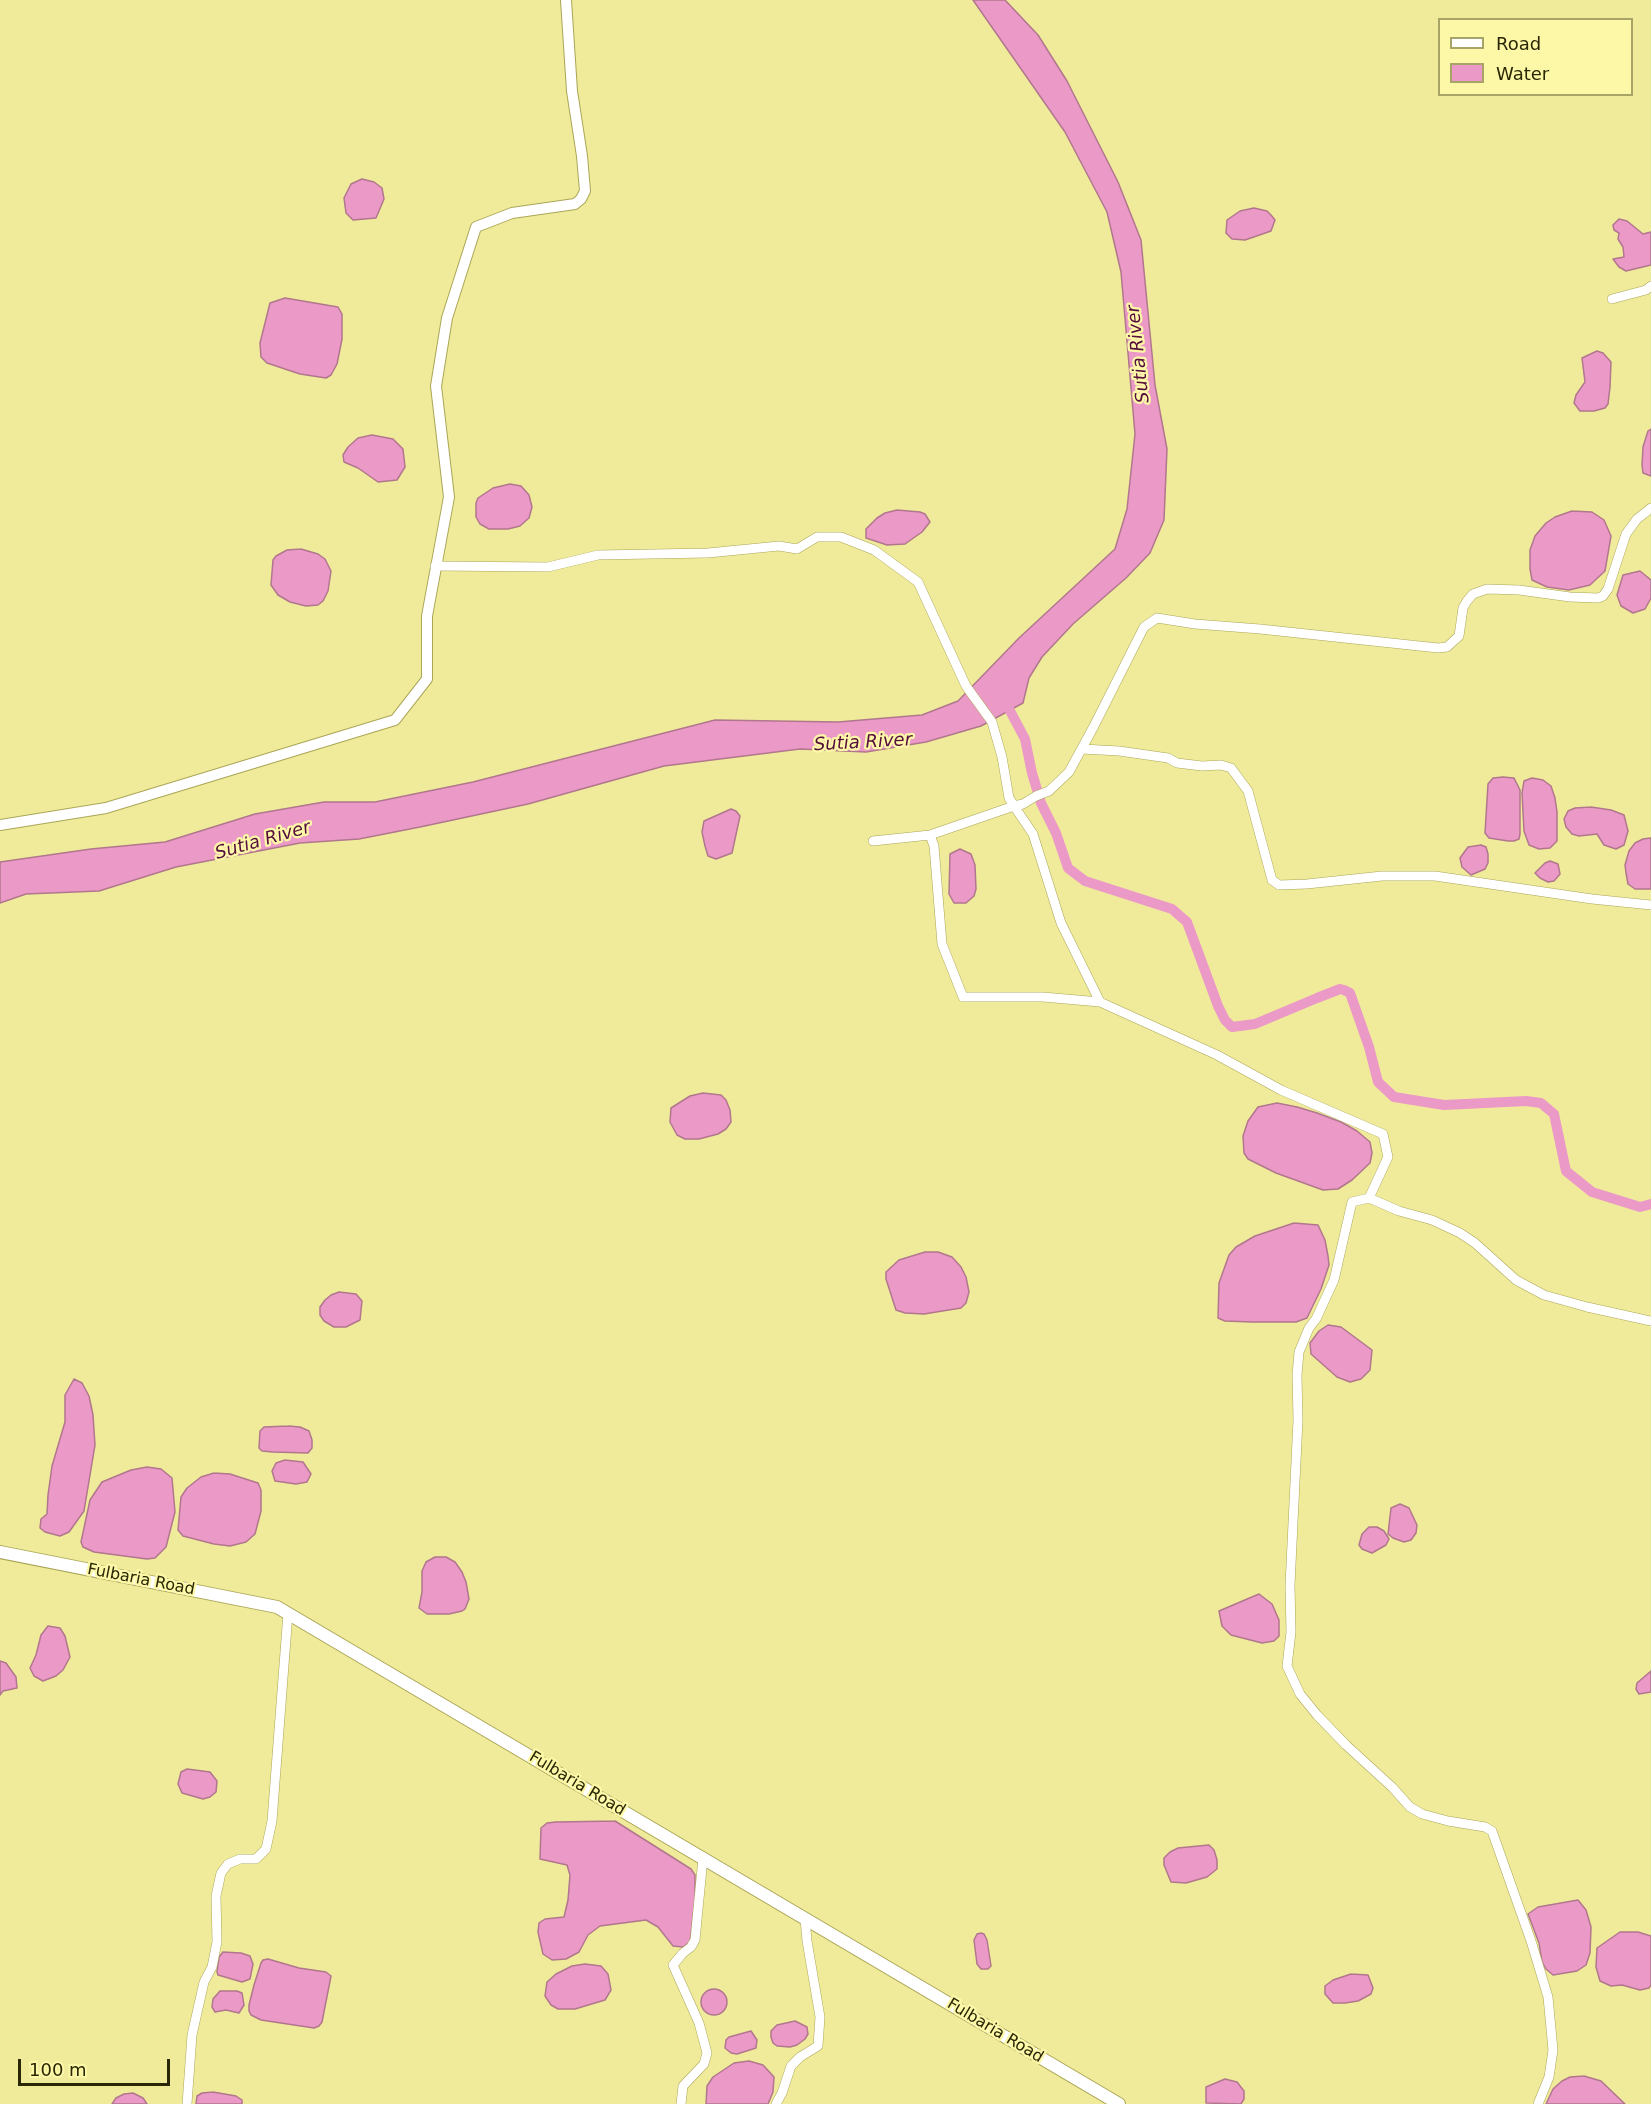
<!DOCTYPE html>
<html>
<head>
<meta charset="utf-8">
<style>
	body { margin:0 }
	#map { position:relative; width:1651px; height:2104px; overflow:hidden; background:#f0eb9b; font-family:"DejaVu Sans",sans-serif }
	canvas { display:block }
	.legend { position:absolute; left:1438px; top:18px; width:195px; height:78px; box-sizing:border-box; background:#fdf8a8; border:2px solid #a8a467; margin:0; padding:8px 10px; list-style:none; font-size:18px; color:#292705 }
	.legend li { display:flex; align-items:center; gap:12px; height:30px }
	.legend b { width:30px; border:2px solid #a8a467 }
	.scale { position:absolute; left:18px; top:2059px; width:152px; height:27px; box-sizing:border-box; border:3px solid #292705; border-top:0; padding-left:8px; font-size:18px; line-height:21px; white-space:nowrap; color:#292705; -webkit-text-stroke:4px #fdf8a8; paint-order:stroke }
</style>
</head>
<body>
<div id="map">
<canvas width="1651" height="2104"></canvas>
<ul class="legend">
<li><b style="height:8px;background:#fff"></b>Road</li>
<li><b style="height:16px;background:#eb99c7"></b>Water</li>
</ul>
<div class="scale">100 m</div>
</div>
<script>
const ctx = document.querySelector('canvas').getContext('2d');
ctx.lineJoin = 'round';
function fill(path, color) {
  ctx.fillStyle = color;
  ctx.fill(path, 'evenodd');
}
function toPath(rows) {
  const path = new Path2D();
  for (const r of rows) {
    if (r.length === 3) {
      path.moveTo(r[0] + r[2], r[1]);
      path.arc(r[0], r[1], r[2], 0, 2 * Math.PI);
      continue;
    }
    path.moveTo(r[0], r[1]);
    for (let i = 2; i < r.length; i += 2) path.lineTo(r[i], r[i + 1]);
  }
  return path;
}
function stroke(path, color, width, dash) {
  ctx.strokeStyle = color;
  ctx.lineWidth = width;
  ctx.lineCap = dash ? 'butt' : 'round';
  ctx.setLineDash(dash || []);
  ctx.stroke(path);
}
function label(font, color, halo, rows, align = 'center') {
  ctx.font = font + ' "DejaVu Sans",sans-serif';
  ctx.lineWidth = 4.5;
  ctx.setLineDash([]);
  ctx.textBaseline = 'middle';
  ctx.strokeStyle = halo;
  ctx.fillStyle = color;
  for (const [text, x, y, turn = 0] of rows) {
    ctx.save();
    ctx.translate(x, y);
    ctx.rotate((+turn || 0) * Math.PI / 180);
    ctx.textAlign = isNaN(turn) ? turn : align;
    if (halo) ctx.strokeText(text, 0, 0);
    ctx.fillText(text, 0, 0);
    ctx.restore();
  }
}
const water = toPath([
	[973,0,1005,0,1038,35,1067,81,1118,182,1141,240,1155,385,1167,449,1164,520,1150,553,1126,578,1073,624,1042,657,1029,678,1023,703,981,726,926,742,866,752,800,749,664,766,528,804,420,827,359,839,300,843,176,867,99,891,26,894,0,903,0,862,91,849,165,842,255,814,324,802,375,802,473,782,715,720,838,722,922,715,958,701,1019,638,1115,549,1127,509,1135,434,1121,272,1107,212,1065,132,973,0],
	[362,179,374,182,382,188,384,199,376,218,353,220,346,213,344,198,351,184,362,179],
	[1254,208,1267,211,1271,215,1275,220,1271,231,1245,240,1232,239,1226,233,1227,220,1240,211,1254,208],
	[1619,219,1627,221,1643,234,1651,232,1651,265,1626,271,1619,267,1613,259,1624,257,1623,247,1618,239,1619,233,1614,230,1613,225,1619,219],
	[285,298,338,307,342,314,342,339,337,364,331,375,326,378,300,374,267,363,261,357,260,343,270,303,285,298],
	[1597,351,1603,353,1611,362,1610,387,1608,404,1605,408,1594,411,1580,411,1574,403,1576,395,1585,382,1582,358,1597,351],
	[1651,429,1651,476,1643,473,1642,465,1643,447,1648,431,1651,429],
	[372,435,393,439,403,449,405,467,397,480,378,482,358,468,344,462,343,455,348,447,358,438,372,435],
	[510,484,521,486,529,495,532,507,529,518,520,526,508,529,489,529,480,524,476,517,476,503,478,498,493,488,510,484],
	[897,510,920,512,925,514,930,522,922,532,905,544,887,545,866,538,866,529,877,518,885,513,897,510],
	[1572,511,1592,512,1604,520,1611,536,1605,571,1590,585,1569,590,1547,587,1532,580,1530,569,1530,550,1535,536,1546,523,1555,517,1572,511],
	[301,549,318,554,325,559,331,571,328,591,323,601,318,605,306,606,290,602,278,595,271,585,273,560,276,556,287,550,301,549],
	[1640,571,1651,580,1651,598,1645,609,1633,613,1621,606,1617,595,1623,575,1640,571],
	[1503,777,1514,778,1520,790,1520,834,1519,839,1514,841,1508,841,1489,838,1485,833,1488,784,1493,778,1503,777],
	[1532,778,1543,780,1551,786,1555,798,1557,812,1557,841,1550,848,1539,849,1529,845,1524,831,1522,793,1524,781,1532,778],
	[1591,807,1611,810,1624,815,1628,831,1624,845,1616,849,1604,845,1597,834,1579,836,1572,834,1566,827,1564,819,1568,811,1575,808,1591,807],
	[731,809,736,811,740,816,732,853,716,859,708,856,705,846,702,832,704,821,731,809],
	[1651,838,1651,889,1635,889,1628,884,1626,873,1625,865,1629,851,1635,843,1643,839,1651,838],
	[1481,845,1486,847,1488,854,1488,863,1485,869,1471,875,1462,867,1460,858,1468,847,1481,845],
	[960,849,971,854,975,865,976,889,974,896,966,903,954,903,949,894,950,854,960,849],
	[1550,861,1558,864,1560,874,1554,881,1548,882,1540,878,1535,873,1545,863,1550,861],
	[703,1093,721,1095,726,1100,730,1110,731,1122,726,1129,718,1134,699,1139,685,1139,677,1135,670,1122,671,1108,690,1096,703,1093],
	[1277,1103,1297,1107,1317,1113,1341,1122,1357,1131,1370,1142,1372,1153,1370,1163,1352,1180,1338,1189,1323,1190,1276,1173,1248,1159,1244,1153,1243,1136,1248,1121,1258,1107,1277,1103],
	[1294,1223,1318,1225,1325,1240,1328,1256,1329,1265,1321,1289,1307,1318,1296,1322,1252,1322,1225,1321,1218,1318,1219,1283,1229,1255,1236,1247,1255,1236,1294,1223],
	[925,1252,938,1252,952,1257,961,1267,966,1277,969,1292,966,1303,961,1308,924,1314,905,1313,896,1310,886,1279,886,1272,899,1260,925,1252],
	[339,1292,356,1294,362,1301,360,1320,346,1327,334,1327,324,1321,320,1315,320,1307,325,1300,331,1295,339,1292],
	[1328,1325,1341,1327,1372,1350,1370,1370,1361,1379,1350,1382,1337,1377,1311,1354,1310,1343,1319,1331,1328,1325],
	[74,1379,82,1383,89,1396,93,1415,95,1445,84,1511,69,1532,60,1536,45,1532,40,1528,41,1519,47,1514,48,1495,52,1466,65,1422,65,1395,74,1379],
	[289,1426,300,1427,309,1431,312,1440,312,1448,308,1453,273,1452,262,1451,259,1448,260,1431,264,1427,289,1426],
	[285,1460,303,1462,311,1474,307,1482,296,1484,275,1481,272,1471,276,1463,285,1460],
	[147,1467,161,1469,172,1478,175,1512,166,1547,155,1558,147,1559,94,1552,83,1547,81,1542,90,1500,102,1482,131,1470,147,1467],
	[214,1473,230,1474,258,1483,261,1490,261,1511,255,1534,246,1542,230,1546,214,1544,183,1536,178,1530,181,1497,187,1488,201,1477,214,1473],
	[1400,1504,1409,1508,1417,1525,1416,1533,1411,1540,1404,1542,1393,1538,1388,1534,1391,1508,1400,1504],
	[1369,1527,1377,1527,1384,1531,1389,1539,1386,1545,1372,1553,1362,1549,1359,1545,1362,1534,1369,1527],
	[435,1557,446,1557,455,1562,462,1572,466,1582,469,1599,465,1609,462,1611,449,1614,427,1614,419,1608,422,1592,422,1571,426,1562,435,1557],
	[1259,1594,1272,1604,1279,1620,1279,1636,1274,1641,1262,1643,1231,1635,1222,1626,1219,1611,1259,1594],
	[48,1626,60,1628,65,1636,70,1657,63,1670,56,1676,43,1681,34,1676,30,1668,36,1655,41,1635,48,1626],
	[0,1661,6,1663,16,1677,17,1688,3,1691,0,1695,0,1661],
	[1651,1671,1651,1692,1639,1694,1636,1689,1637,1683,1651,1671],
	[187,1769,210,1772,217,1781,216,1792,210,1797,203,1799,182,1793,178,1784,181,1772,187,1769],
	[615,1821,691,1869,695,1875,695,1901,690,1942,683,1947,673,1946,658,1927,646,1920,600,1926,588,1935,579,1952,566,1959,552,1960,543,1954,538,1932,539,1923,545,1919,564,1917,568,1900,570,1875,567,1865,540,1859,541,1828,547,1823,556,1822,615,1821],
	[1209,1845,1214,1850,1217,1860,1217,1869,1207,1877,1186,1883,1171,1882,1164,1865,1164,1858,1170,1852,1178,1848,1209,1845],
	[1578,1900,1586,1910,1591,1927,1590,1953,1586,1965,1577,1971,1553,1975,1546,1969,1542,1962,1539,1943,1528,1914,1538,1907,1578,1900],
	[1620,1932,1638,1932,1651,1936,1651,1985,1649,1988,1640,1990,1622,1985,1611,1986,1600,1981,1596,1967,1597,1948,1620,1932],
	[981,1933,984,1934,987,1940,991,1966,988,1969,981,1969,977,1964,974,1940,977,1934,981,1933],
	[223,1952,241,1953,250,1956,253,1964,250,1979,242,1982,218,1975,217,1972,219,1957,223,1952],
	[268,1959,299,1968,326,1972,331,1976,322,2022,319,2026,314,2028,261,2020,251,2015,249,2011,249,2005,254,1985,261,1963,263,1960,268,1959],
	[585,1964,601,1966,608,1974,611,1990,605,2000,575,2009,558,2009,551,2005,545,1996,547,1982,556,1974,572,1966,585,1964],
	[1351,1974,1368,1975,1373,1988,1371,1994,1358,2001,1345,2003,1333,2003,1325,1994,1325,1986,1333,1980,1351,1974],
	[714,2002,13],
	[220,1991,237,1991,242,1993,244,2005,239,2013,226,2010,215,2012,212,2007,213,1999,220,1991],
	[795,2021,807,2027,808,2034,805,2039,797,2045,790,2047,777,2046,773,2043,771,2037,771,2031,777,2025,795,2021],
	[751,2031,757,2040,756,2048,737,2054,731,2053,725,2048,726,2040,729,2037,751,2031],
	[749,2061,763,2065,774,2077,773,2092,768,2104,706,2104,707,2086,713,2077,734,2063,749,2061],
	[1584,2076,1601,2081,1625,2104,1546,2104,1553,2089,1562,2081,1570,2077,1584,2076],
	[1225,2079,1237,2082,1244,2091,1244,2099,1241,2104,1206,2103,1206,2087,1225,2079],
	[213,2092,236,2096,242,2100,242,2104,196,2104,197,2096,202,2093,213,2092],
	[133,2093,143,2098,147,2104,112,2104,116,2098,124,2094,133,2093]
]);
const canal = toPath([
	[1008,707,1025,739,1032,773,1041,803,1056,833,1068,868,1085,881,1172,909,1187,922,1218,1006,1225,1020,1232,1027,1255,1024,1317,998,1340,989,1344,990,1350,993,1369,1047,1378,1082,1394,1097,1444,1105,1526,1101,1541,1103,1554,1114,1566,1171,1592,1192,1640,1207,1651,1204]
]);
const minor = toPath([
	[1612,299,1646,290,1651,286],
	[435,566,548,567,598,555,708,553,779,546,797,549,817,537,841,537,874,550,918,582,966,686,992,722,1002,757,1009,798,1014,806,1023,804,1036,796,1049,791,1069,772,1094,726,1144,627,1157,618,1195,624,1260,629,1438,648,1447,647,1459,636,1463,608,1467,601,1473,594,1487,589,1519,590,1570,597,1598,598,1603,596,1608,589,1626,534,1637,519,1651,508],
	[1082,749,1119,751,1168,758,1177,763,1202,766,1221,765,1231,768,1248,791,1272,880,1279,885,1307,884,1382,876,1435,876,1592,899,1651,905],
	[930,835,934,846,942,944,963,997,1043,997,1100,1002,1217,1055,1281,1090,1383,1134,1388,1157,1369,1198],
	[873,841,930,835,1014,806,1033,834,1061,923,1100,1002],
	[187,2104,192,2035,204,1982,212,1967,217,1942,216,1896,221,1873,228,1864,240,1859,256,1859,266,1849,272,1821,288,1613],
	[681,2104,683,2086,704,2064,707,2053,699,2023,673,1965,683,1953,691,1947,695,1940,703,1858],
	[776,2104,782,2093,791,2066,800,2057,818,2046,820,2017,807,1941,805,1919],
	[1538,2104,1549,2077,1553,2050,1548,1997,1531,1941,1492,1831,1485,1827,1448,1821,1422,1814,1410,1807,1392,1787,1346,1745,1317,1715,1300,1694,1287,1666,1291,1632,1290,1585,1298,1420,1297,1375,1299,1352,1309,1328,1316,1319,1334,1280,1352,1202,1369,1198,1399,1211,1432,1220,1460,1233,1475,1243,1516,1280,1544,1295,1587,1307,1651,1321]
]);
const tertiary = toPath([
	[0,825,106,808,395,720,427,679,427,616,449,497,436,386,447,318,476,227,512,213,575,204,581,199,585,191,582,156,572,91,566,0]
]);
const secondary = toPath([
	[0,1552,277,1607,1119,2104]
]);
const streetNames = [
	["Fulbaria Road",141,1580,11],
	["Fulbaria Road",577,1784,31],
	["Fulbaria Road",995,2031,31]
];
const waterNames = [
	["Sutia River",1139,354,-96],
	["Sutia River",863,743,-3],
	["Sutia River",263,841,-16]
];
fill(water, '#eb99c7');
stroke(water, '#b1778d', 1.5);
stroke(canal, '#eb99c7', 10);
stroke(minor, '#aba657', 10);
stroke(tertiary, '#aba657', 12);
stroke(secondary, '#aba657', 14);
stroke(minor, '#fff', 9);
stroke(tertiary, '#fff', 10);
stroke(secondary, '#fff', 12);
label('16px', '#292705', '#fdf8a8', streetNames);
label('italic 18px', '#550d3d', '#fdf8a8', waterNames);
</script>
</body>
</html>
